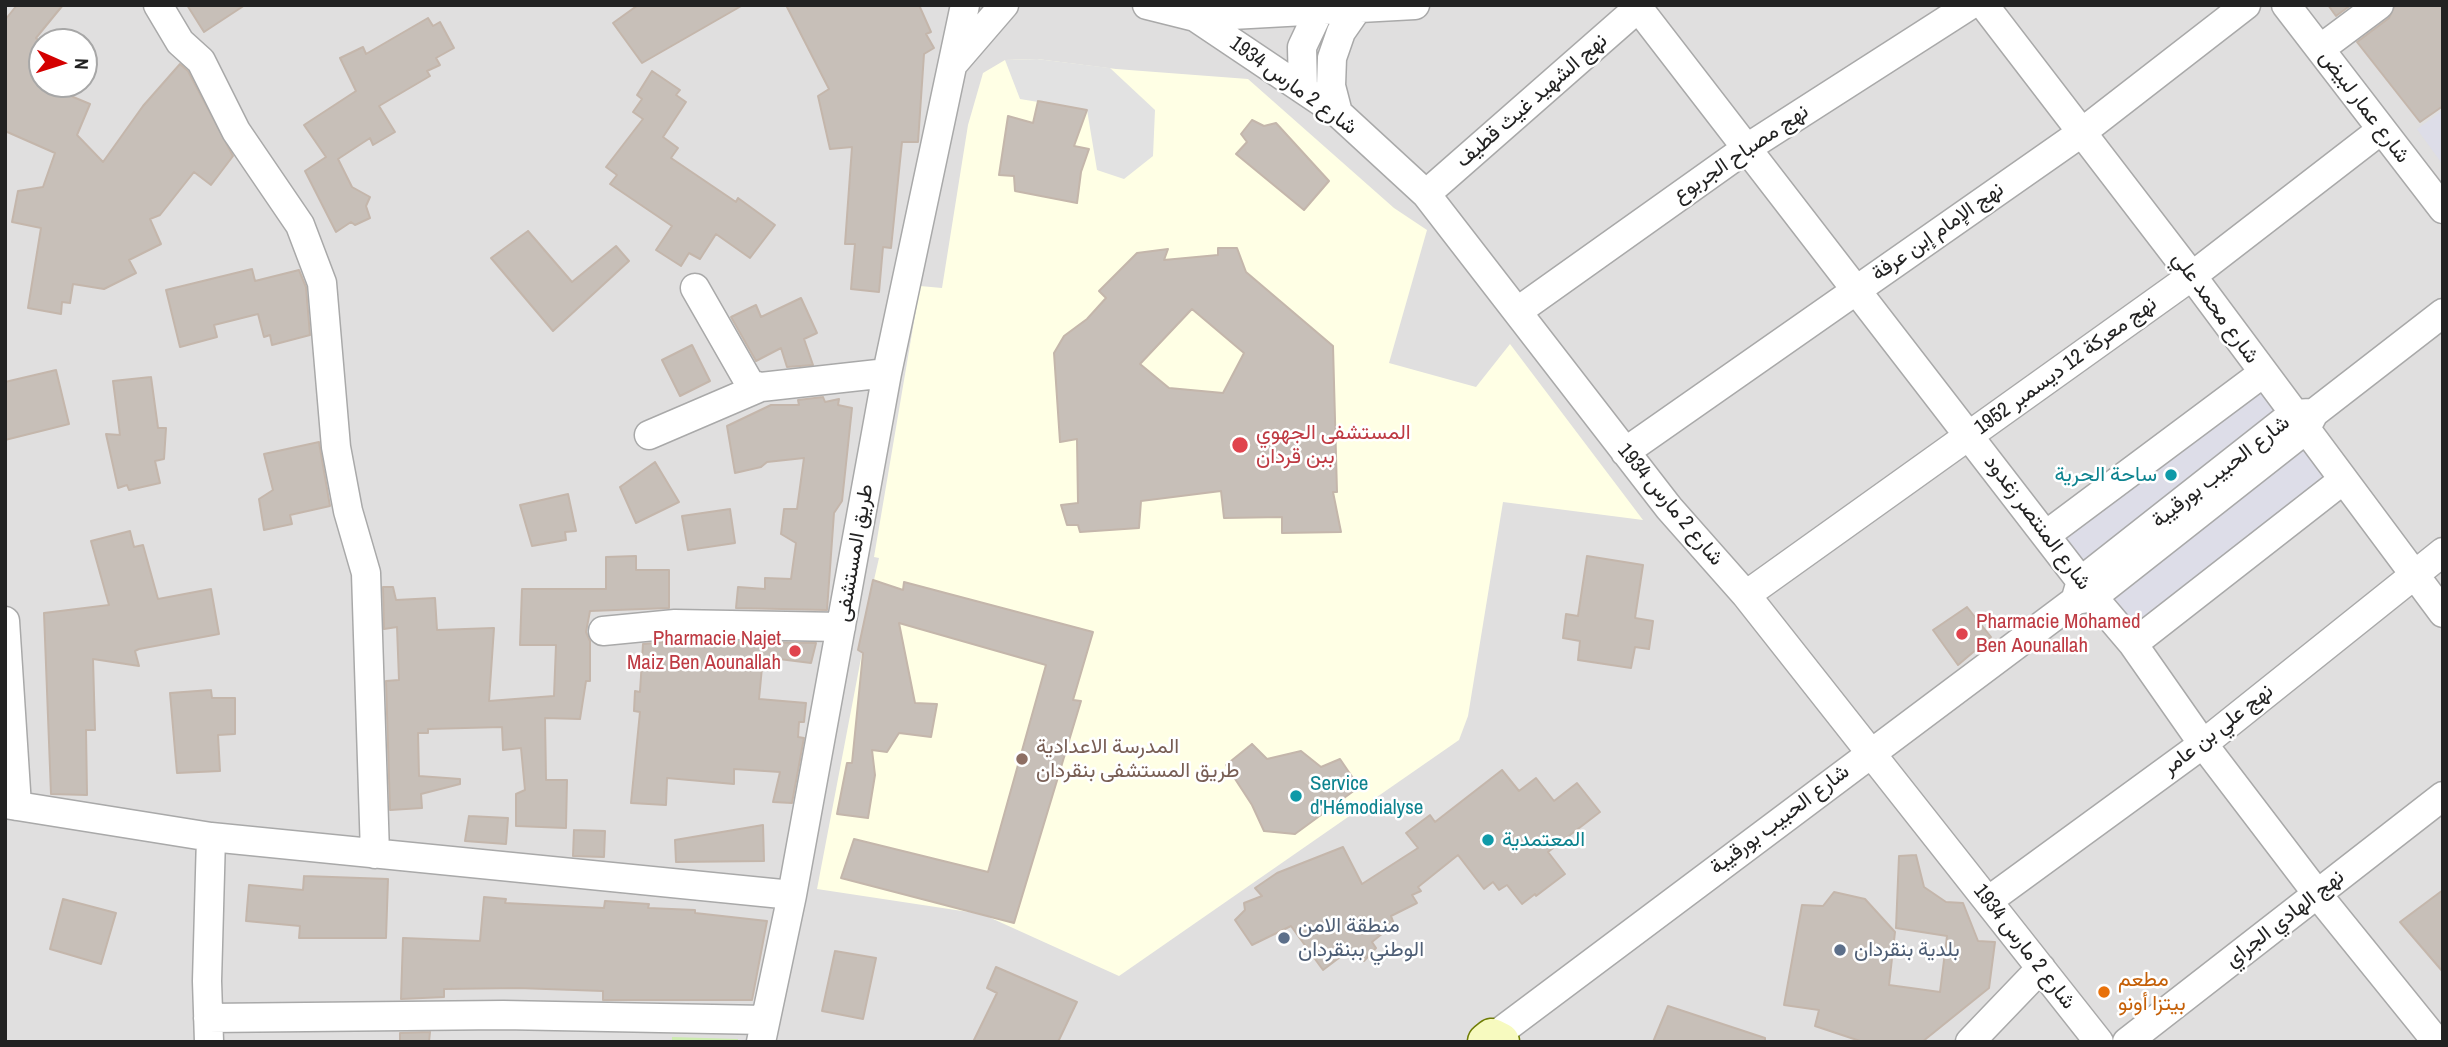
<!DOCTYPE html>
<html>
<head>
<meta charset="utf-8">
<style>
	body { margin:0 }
	#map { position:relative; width:2448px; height:1047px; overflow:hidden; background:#f2efe9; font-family:"Archivo Narrow",sans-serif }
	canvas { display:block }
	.frame { position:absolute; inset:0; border:7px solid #222; pointer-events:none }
	.north { position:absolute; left:28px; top:28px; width:70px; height:70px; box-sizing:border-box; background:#fff; border:2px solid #a7a7a7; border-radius:50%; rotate:93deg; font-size:19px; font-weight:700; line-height:28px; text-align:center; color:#222 }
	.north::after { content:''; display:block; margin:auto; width:24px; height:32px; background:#d40000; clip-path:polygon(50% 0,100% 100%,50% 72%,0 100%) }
</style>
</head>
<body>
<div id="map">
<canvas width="2448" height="1047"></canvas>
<div class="frame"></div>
<div class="north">N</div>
</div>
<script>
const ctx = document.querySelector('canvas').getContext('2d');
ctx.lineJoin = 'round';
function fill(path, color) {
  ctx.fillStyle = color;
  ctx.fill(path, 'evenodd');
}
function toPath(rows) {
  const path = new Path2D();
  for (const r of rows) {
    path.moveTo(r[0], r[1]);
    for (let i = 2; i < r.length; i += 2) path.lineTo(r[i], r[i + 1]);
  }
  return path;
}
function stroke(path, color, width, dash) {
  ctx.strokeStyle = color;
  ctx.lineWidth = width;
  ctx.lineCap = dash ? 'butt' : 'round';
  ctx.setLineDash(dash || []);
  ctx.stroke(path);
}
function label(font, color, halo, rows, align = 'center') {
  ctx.font = font + ' "Archivo Narrow",Vazirmatn,sans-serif';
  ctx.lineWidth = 5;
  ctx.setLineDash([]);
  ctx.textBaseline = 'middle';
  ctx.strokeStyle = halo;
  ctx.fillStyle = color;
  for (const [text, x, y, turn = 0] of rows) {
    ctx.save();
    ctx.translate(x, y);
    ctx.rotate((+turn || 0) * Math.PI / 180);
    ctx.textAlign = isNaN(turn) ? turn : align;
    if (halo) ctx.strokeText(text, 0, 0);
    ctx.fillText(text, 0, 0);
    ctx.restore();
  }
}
const residential = toPath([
	[5,5,2443,5,2443,1042,5,1042],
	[42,42,84,42,84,84,42,84]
]);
const education = toPath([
	[1037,59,1116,69,1248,79,1394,208,1427,230,1389,363,1476,387,1510,344,1643,520,1503,502,1468,716,1459,740,1119,976,982,914,817,889,862,653,858,650,879,558,874,557,920,286,942,288,968,125,983,73,1005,60]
]);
const grass = toPath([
	[672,1037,738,1039,738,1042,672,1042]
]);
const parking = toPath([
	[1037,59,1110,68,1155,110,1153,156,1124,179,1097,170,1087,110,1020,99,1005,60]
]);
const plaza = toPath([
	[2443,110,2443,165,2417,129],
	[2262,376,2289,413,2081,576,2051,537],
	[2305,437,2333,476,2135,632,2104,596]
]);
const building = toPath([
	[17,5,63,5,36,38,42,44,42,84,90,104,77,135,103,162,143,106,180,64,188,71,233,156,211,185,194,172,160,215,150,219,161,244,129,260,136,273,104,289,73,284,70,303,62,302,61,314,28,308,41,228,12,222,18,191,43,187,55,153,5,131,5,20,17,5],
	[187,5,245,5,204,32,187,5],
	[638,5,743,5,642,63,613,23,638,5],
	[786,5,919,5,931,32,926,34,934,48,924,54,918,142,902,142,891,248,883,247,879,292,851,289,855,244,845,244,852,147,830,149,818,96,829,89,786,5],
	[2328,5,2351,5,2336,16,2328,5],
	[2395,5,2443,5,2443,106,2420,122,2357,42,2389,18,2395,5],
	[428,18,433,26,440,22,454,48,436,58,440,65,427,71,430,76,379,106,395,132,373,145,370,138,338,159,352,187,370,197,366,206,370,218,355,225,351,222,336,232,305,171,326,157,304,125,356,91,340,58,363,47,366,54,428,18],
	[652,71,680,90,676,95,686,102,663,137,678,148,671,158,736,202,738,198,775,225,750,258,716,234,700,259,689,253,681,266,656,250,672,226,610,184,617,175,606,167,643,119,633,112,642,99,637,95,652,71],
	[1038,101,1087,110,1074,146,1089,149,1081,172,1077,203,1015,191,1014,176,999,175,1008,116,1033,123,1038,101],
	[1252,120,1264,126,1276,123,1329,181,1304,210,1236,154,1247,142,1241,134,1252,120],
	[528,231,572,282,616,246,629,261,553,331,491,258,528,231],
	[1218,248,1237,248,1246,272,1333,346,1337,492,1333,492,1341,532,1282,533,1282,517,1224,518,1221,491,1141,501,1139,528,1080,532,1078,525,1067,525,1061,505,1078,503,1077,439,1060,442,1054,353,1064,336,1087,319,1106,298,1099,291,1137,253,1168,249,1164,260,1218,255,1218,248],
	[1192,309,1244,353,1223,393,1169,388,1140,364,1192,309],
	[252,269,255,281,299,270,306,287,310,335,272,345,270,335,264,337,258,314,214,325,217,337,180,347,166,290,252,269],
	[801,298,817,333,804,339,813,365,787,367,781,348,756,361,731,317,756,305,761,317,801,298],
	[692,345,710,381,680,396,662,360,692,345],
	[56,370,69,424,5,440,5,382,56,370],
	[151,377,158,428,166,428,164,459,155,461,160,483,129,490,127,485,118,488,106,434,120,435,113,381,151,377],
	[823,397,825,402,839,399,838,405,852,408,842,501,834,513,827,610,736,608,738,587,765,589,765,578,791,579,796,543,781,534,784,509,797,509,804,458,767,462,761,467,735,473,727,426,771,405,799,405,798,400,823,397],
	[319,442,330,506,290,515,292,524,264,530,259,499,273,490,264,454,319,442],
	[655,462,679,502,636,523,620,487,655,462],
	[568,494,576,531,565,532,566,540,532,546,520,505,568,494],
	[730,509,735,543,688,550,682,516,730,509],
	[130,531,134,547,143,545,158,599,211,589,219,634,139,649,135,651,139,666,93,659,95,730,86,730,87,795,51,794,44,613,109,605,91,541,130,531],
	[636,556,636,570,669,570,669,608,590,611,586,632,590,641,590,681,586,681,580,719,545,718,546,780,567,780,566,828,516,826,516,794,525,790,521,748,503,750,502,727,428,729,428,733,418,733,419,776,460,779,460,784,421,794,422,808,390,810,386,681,399,680,397,627,384,629,383,587,393,587,396,600,435,598,437,630,494,628,489,701,554,696,556,645,520,645,522,589,606,589,606,557,636,556],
	[1587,556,1643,565,1635,618,1653,621,1649,649,1635,647,1631,668,1578,660,1580,641,1563,638,1566,614,1578,616,1587,556],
	[873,580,903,590,904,582,1093,632,1073,700,1081,701,1014,923,841,878,854,839,988,872,1046,665,899,623,915,703,937,704,931,737,899,733,887,752,872,750,875,775,868,818,837,814,847,763,852,763,863,653,858,650,873,580],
	[1967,607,1991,637,1958,665,1933,630,1967,607],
	[676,641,816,643,811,663,763,657,759,699,806,703,804,722,799,722,798,737,804,738,792,803,773,802,780,772,734,769,734,784,667,778,666,805,631,803,640,712,634,711,635,691,640,692,643,644,676,641],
	[211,690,212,698,235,698,235,734,218,735,220,771,177,773,170,693,211,690],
	[1252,744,1267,759,1301,751,1321,767,1340,759,1359,787,1295,834,1264,831,1252,805,1226,765,1252,744],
	[1502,770,1519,791,1536,778,1554,801,1577,783,1600,812,1548,852,1565,874,1536,896,1535,894,1522,904,1507,885,1499,890,1493,882,1484,889,1458,855,1418,887,1421,891,1412,895,1417,903,1391,916,1394,924,1372,942,1376,948,1364,961,1348,951,1323,970,1291,926,1252,945,1235,920,1245,910,1244,903,1262,896,1255,888,1277,873,1343,847,1362,884,1418,848,1406,833,1430,815,1435,822,1502,770],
	[469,816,508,818,506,844,465,841,469,816],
	[763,825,764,861,676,862,675,840,763,825],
	[574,830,605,831,604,857,573,856,574,830],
	[1916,855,1924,887,1946,902,1963,903,1978,941,1995,942,1989,988,1922,1042,1863,1042,1815,1026,1819,1010,1784,1005,1802,905,1823,906,1834,892,1865,899,1895,932,1889,985,1940,992,1947,936,1896,928,1899,856,1916,855],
	[304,876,388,879,386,938,299,938,300,926,246,921,249,885,303,890,304,876],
	[2443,890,2443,972,2400,922,2443,890],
	[484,897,506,899,505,903,604,908,605,901,649,904,648,908,695,910,695,913,767,921,752,1000,603,1000,603,991,518,988,444,989,444,997,401,999,403,938,480,941,484,897],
	[63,899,116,913,101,964,50,949,63,899],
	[835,951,876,958,863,1019,822,1011,835,951],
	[996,967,1077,1002,1058,1042,973,1042,997,993,987,988,996,967],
	[1668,1006,1765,1038,1765,1042,1653,1042,1668,1006],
	[430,1032,429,1042,400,1042,400,1033,430,1032]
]);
const minor = toPath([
	[158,5,180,42,201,61,236,131,300,225,322,283,336,447,348,511,366,573,375,854],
	[1147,5,1195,17,1415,5],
	[1182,5,1195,17,1338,113,1426,194,1669,508,1746,595,2099,1042],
	[1636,5,2093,597,2133,644,2203,744,2322,900,2437,1042],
	[1984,5,2192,276,2443,613],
	[2286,5,2443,209],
	[2320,49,2379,5],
	[954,63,1004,5],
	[1303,89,1302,47,1319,11],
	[1338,113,1331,86,1332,58,1341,32,1357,9],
	[1426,194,1638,8],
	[695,288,750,384,761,387,887,373],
	[1518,311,1747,148,1970,5],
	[649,435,761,387],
	[1625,452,2081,133,2246,5],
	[2046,535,2263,373],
	[1746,595,2192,276,2381,130],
	[2076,598,2081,581,2293,414,2311,413],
	[5,621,17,806],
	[603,631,675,624,841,627],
	[2133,644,2343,480],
	[5,804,211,837,792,895],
	[1988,901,2203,744,2443,552],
	[208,1018,503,1015,765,1020],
	[1492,1038,2076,600,2093,597,2305,430,2314,413,2443,313],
	[209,1042,207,981,211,837],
	[761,1042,792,895,887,373,965,5],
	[1970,1042,2041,968],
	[2127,1042,2443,796]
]);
const secondary = toPath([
	[1487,1042,1492,1038,1500,1042]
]);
const markers = [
	[1240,445,9,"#e0444e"],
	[2171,475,7,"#0f9aa8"],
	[1962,634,7,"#e0444e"],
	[795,651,7,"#e0444e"],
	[1022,759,7,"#8d6e63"],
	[1296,796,7,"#0f9aa8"],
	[1488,840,7,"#0f9aa8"],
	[1284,938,7,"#5c6f8a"],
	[1840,950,7,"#5c6f8a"],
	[2104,992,7,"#e8710a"]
];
const streetNames = [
	["شارع 2 مارس 1934",1293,86,36],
	["نهج الشهيد غيث قطيف",1532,101,-41],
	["شارع عمار لبيض",2364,107,53],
	["نهج مصباح الجربوع",1741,154,-34],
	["نهج الإمام إبن عرفة",1938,232,-35],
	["شارع محمد علي",2215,308,54],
	["نهج معركة 12 ديسمبر 1952",2066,366,-36],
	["شارع الحبيب بورقيبة",2221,472,-38],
	["شارع 2 مارس 1934",1670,505,50],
	["شارع المنتصر زغدود",2037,523,53],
	["طريق المستشفى",855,553,-80],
	["نهج علي بن عامر",2218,730,-38],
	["شارع الحبيب بورقيبة",1780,820,-37],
	["نهج الهادي الجراي",2285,919,-38],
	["شارع 2 مارس 1934",2024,947,52]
];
const healthNames = [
	["المستشفى الجهوي",1256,433],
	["ببن قردان",1256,457],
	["Pharmacie Mohamed",1976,622],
	["Ben Aounallah",1976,646],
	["Pharmacie Najet",781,639,"right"],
	["Maiz Ben Aounallah",781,663,"right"]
];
const cultureNames = [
	["ساحة الحرية",2157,475,"right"],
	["Service",1310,784],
	["d'Hémodialyse",1310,808],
	["المعتمدية",1502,840]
];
const educationNames = [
	["المدرسة الاعدادية",1036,747],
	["طريق المستشفى بنقردان",1036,771]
];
const serviceNames = [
	["منطقة الامن",1298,926],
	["الوطني ببنقردان",1298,950],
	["بلدية بنقردان",1854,950]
];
const foodNames = [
	["مطعم",2118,980],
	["بيتزا أونو",2118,1004]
];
fill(residential, '#e0dfdf');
fill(education, '#ffffe5');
fill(grass, '#cdebb0');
fill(parking, '#e2e2e2');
fill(plaza, '#dddde8');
fill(building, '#c7bfb8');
stroke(building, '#c4b6ab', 2);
stroke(minor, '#a9a9a9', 31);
stroke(secondary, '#707d05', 41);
stroke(minor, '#fff', 28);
stroke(secondary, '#f7fabf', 38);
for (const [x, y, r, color] of markers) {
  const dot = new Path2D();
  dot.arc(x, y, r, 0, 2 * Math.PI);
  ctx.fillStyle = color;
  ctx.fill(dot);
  stroke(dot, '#fff', 2.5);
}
label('21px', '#222', '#fff', streetNames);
label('21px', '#be3a42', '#fff', healthNames, 'left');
label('21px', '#0d838f', '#fff', cultureNames, 'left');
label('21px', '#785e54', '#fff', educationNames, 'left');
label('21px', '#4e5e75', '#fff', serviceNames, 'left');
label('21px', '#c56008', '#fff', foodNames, 'left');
</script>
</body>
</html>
